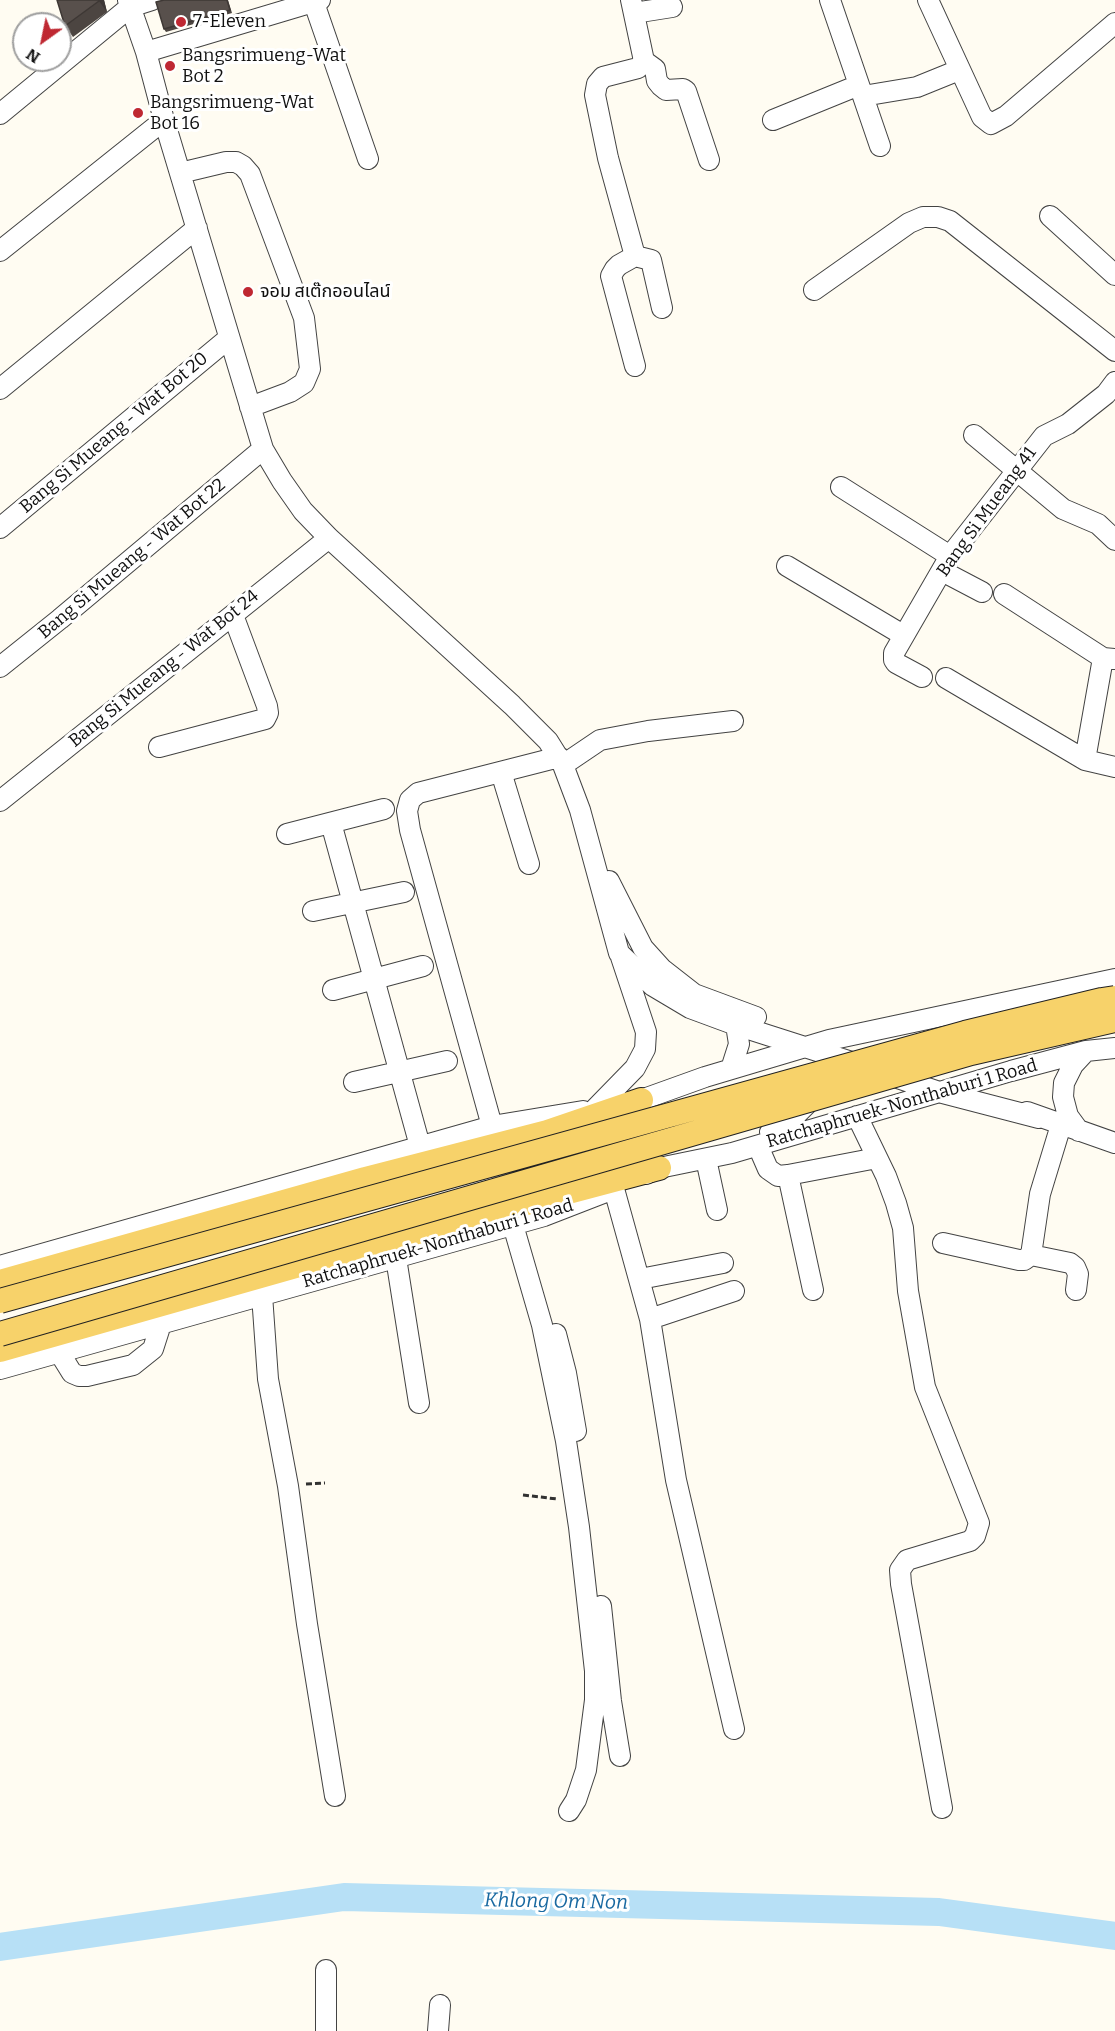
<!DOCTYPE html>
<html>
<head>
<meta charset="utf-8">
<style>
	body { margin:0 }
	#map { position:relative; width:1115px; height:2031px; overflow:hidden; background:#fffcf2; font-family:Bitter,serif }
	canvas { display:block }
	.north { position:absolute; left:12px; top:12px; width:60px; height:60px; box-sizing:border-box; background:#fff; border:2px solid #9f9f9f; border-radius:50%; rotate:213deg; font-size:16px; font-weight:700; line-height:24px; text-align:center; color:#101010 }
	.north::after { content:''; display:block; margin:auto; width:21px; height:27px; background:#bf2832; clip-path:polygon(50% 0,100% 100%,50% 72%,0 100%) }
</style>
</head>
<body>
<div id="map">
<canvas width="1115" height="2031"></canvas>
<div class="north">N</div>
</div>
<script>
const ctx = document.querySelector('canvas').getContext('2d');
ctx.lineJoin = 'round';
function toPath(rows) {
  const path = new Path2D();
  for (const r of rows) {
    path.moveTo(r[0], r[1]);
    for (let i = 2; i < r.length; i += 2) path.lineTo(r[i], r[i + 1]);
  }
  return path;
}
function stroke(path, color, width, dash) {
  ctx.strokeStyle = color;
  ctx.lineWidth = width;
  ctx.lineCap = dash ? 'butt' : 'round';
  ctx.setLineDash(dash || []);
  ctx.stroke(path);
}
function fill(path, color) {
  ctx.fillStyle = color;
  ctx.fill(path, 'evenodd');
}
function label(font, color, halo, rows, align = 'center') {
  ctx.font = font + ' Bitter,"Noto Sans Thai",serif';
  ctx.lineWidth = 6;
  ctx.setLineDash([]);
  ctx.textBaseline = 'middle';
  ctx.strokeStyle = halo;
  ctx.fillStyle = color;
  for (const [text, x, y, turn = 0] of rows) {
    ctx.save();
    ctx.translate(x, y);
    ctx.rotate((+turn || 0) * Math.PI / 180);
    ctx.textAlign = isNaN(turn) ? turn : align;
    if (halo) ctx.strokeText(text, 0, 0);
    ctx.fillText(text, 0, 0);
    ctx.restore();
  }
}
const river = toPath([
	[0,1947,344,1897,939,1912,1115,1936]
]);
const path = toPath([
	[306,1484,325,1483],
	[523,1495,557,1499]
]);
const minor = toPath([
	[128,0,146,52,164,120,263,449,282,481,303,511,329,538,512,705,548,741,563,765,580,810,619,953,653,986,690,1008,736,1025,861,1065],
	[313,0,368,159],
	[631,0,644,61,638,68,603,77,597,84,595,95,608,158,635,256,619,265,615,269,611,276,635,366],
	[830,0,880,146],
	[928,0,982,117,991,124,1006,116,1115,23],
	[634,13,672,7],
	[146,52,320,0],
	[644,61,655,69,657,81,661,86,666,90,683,89,686,91,709,160],
	[863,96,917,87,959,70],
	[0,114,130,7,152,0],
	[773,120,859,85],
	[180,173,226,162,236,162,243,166,250,174,304,318,310,369,304,383,290,392,250,407],
	[1050,216,1115,275],
	[0,251,164,120],
	[635,256,651,260,662,308],
	[814,290,909,223,923,217,938,217,950,221,1115,351],
	[0,389,197,228],
	[974,435,1063,509,1098,524,1115,540],
	[841,487,950,556],
	[0,528,229,338],
	[787,566,903,635],
	[942,571,982,592],
	[1004,594,1103,658,1115,659],
	[0,667,60,619,263,449],
	[922,677,896,663,894,660,894,653,950,556,1044,436,1068,424,1106,394,1115,382],
	[946,678,1085,760,1115,767],
	[159,747,265,719,268,713,267,706,233,615],
	[1085,760,1103,658],
	[563,765,600,740,648,731,733,721],
	[501,772,529,864],
	[0,801,329,538],
	[331,823,420,1146],
	[287,834,384,809],
	[609,881,643,948,662,969,694,994,756,1017],
	[313,911,404,892],
	[333,990,423,966],
	[731,1069,739,1044,736,1025],
	[889,1075,939,1092,1039,1118],
	[354,1082,447,1061],
	[626,1103,641,1100,705,1077,829,1040,1115,979],
	[595,1109,635,1068,645,1049,646,1032,621,957],
	[1027,1112,1115,1143],
	[857,1116,886,1176,896,1203,903,1228,908,1291,925,1387,979,1523,975,1536,970,1541,907,1560,900,1570,901,1584,942,1808],
	[492,1126,410,830,407,811,410,800,418,793,559,757],
	[1079,1131,1068,1116,1063,1097,1064,1083,1073,1065,1086,1051],
	[770,1132,797,1114,810,1101],
	[758,1146,768,1169,778,1176,788,1175,877,1158],
	[706,1159,717,1210],
	[646,1174,659,1168,732,1153,1011,1071,1086,1051,1115,1048],
	[788,1175,813,1290],
	[614,1189,650,1319,676,1480,734,1729],
	[513,1225,542,1325,566,1441,579,1527,595,1671,595,1700,586,1770,576,1800,569,1811],
	[943,1243,1019,1260,1024,1260,1031,1255,1070,1263,1075,1267,1078,1274,1076,1290],
	[1031,1255,1040,1194,1061,1125],
	[396,1258,419,1403],
	[0,1266,492,1126,583,1111],
	[640,1279,723,1263],
	[262,1295,268,1379,288,1486,307,1624,335,1796],
	[650,1319,734,1291],
	[556,1334,566,1373,576,1431],
	[59,1352,72,1373,79,1376,87,1376,133,1365,153,1349,161,1324],
	[0,1369,544,1216,611,1190],
	[601,1606,611,1701,620,1756],
	[326,1970,326,2031],
	[438,2031,440,2005]
]);
const major = toPath([
	[0,1282,365,1179,547,1132,641,1100],
	[0,1350,384,1241,659,1168]
]);
const majorBridge = toPath([
	[0,1301,965,1033,1102,1000,1115,998],
	[0,1334,971,1053,1115,1020]
]);
const wall = toPath([
	[57,0,104,0,107,12,73,37,65,26],
	[164,0,228,0,232,13,166,32,164,29]
]);
const shadedWall = toPath([
	[99,0,104,0,107,12,99,1]
]);
const building = toPath([
	[57,0,99,0,99,1,65,26,57,0],
	[164,0,227,0,230,10,164,29,156,2,164,0]
]);
const markers = [
	[181,22,6,"#bf2832"],
	[170,66,6,"#bf2832"],
	[138,113,6,"#bf2832"],
	[248,292,6,"#bf2832"]
];
const poiNames = [
	["7-Eleven",193,22],
	["Bangsrimueng-Wat",182,56],
	["Bot 2",182,77],
	["Bangsrimueng-Wat",150,103],
	["Bot 16",150,124],
	["จอม สเต๊กออนไลน์",260,292]
];
const streetNames = [
	["Bang Si Mueang - Wat Bot 20",114,433,-40],
	["Bang Si Mueang 41",987,512,-54],
	["Bang Si Mueang - Wat Bot 22",132,559,-40],
	["Bang Si Mueang - Wat Bot 24",164,669,-39],
	["Ratchaphruek-Nonthaburi 1 Road",902,1104,-16],
	["Ratchaphruek-Nonthaburi 1 Road",438,1244,-16]
];
const waterNames = [
	["Khlong Om Non",556,1902,1]
];
stroke(river, '#b7e0f6', 28);
stroke(minor, '#434343', 22);
stroke(major, '#212121', 26);
stroke(path, '#323232', 3, [6, 3]);
stroke(minor, '#fff', 20);
stroke(major, '#f7d26a', 24);
stroke(majorBridge, '#212121', 26, []);
stroke(majorBridge, '#f7d26a', 24);
fill(wall, '#4c4541');
fill(shadedWall, '#3e3835');
fill(building, '#58504c');
stroke(building, '#3e3835', 1.5);
for (const [x, y, r, color] of markers) {
  const dot = new Path2D();
  dot.arc(x, y, r, 0, 2 * Math.PI);
  ctx.fillStyle = color;
  ctx.fill(dot);
  stroke(dot, '#fff', 2);
}
label('18px', '#101010', '#fff', poiNames, 'left');
label('18px', '#101010', '#fff', streetNames);
label('italic 20px', '#1969a1', '#fff', waterNames);
</script>
</body>
</html>
